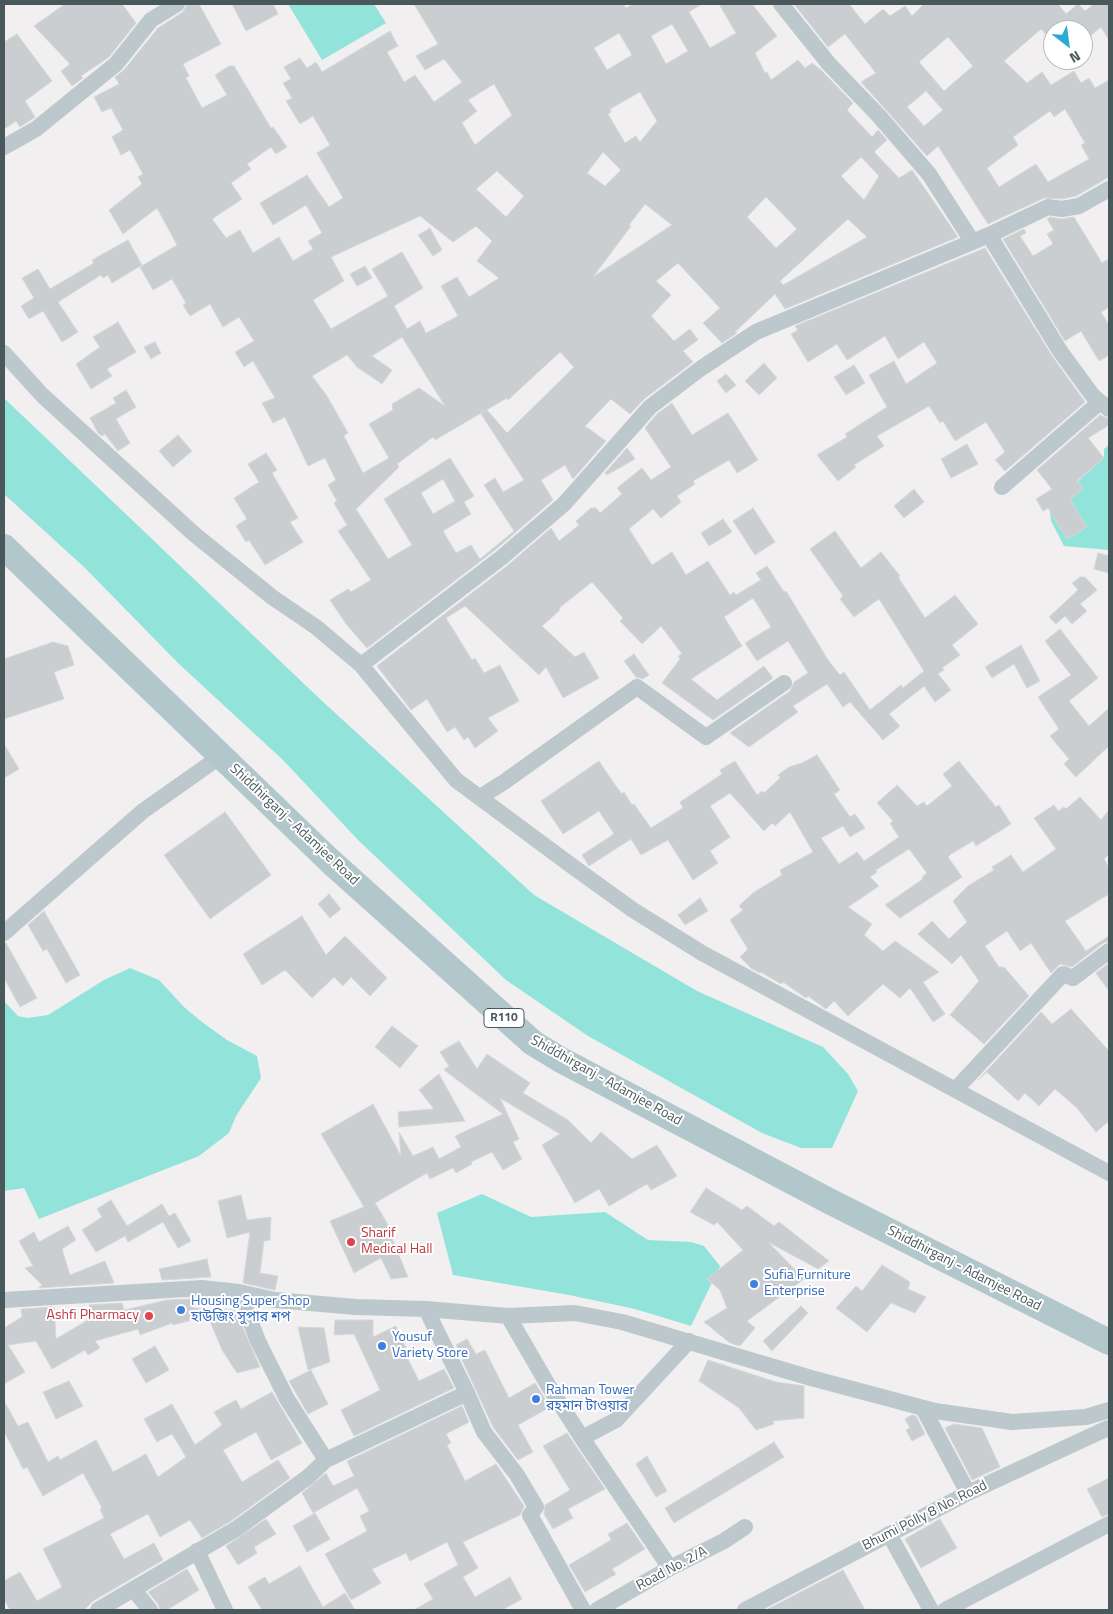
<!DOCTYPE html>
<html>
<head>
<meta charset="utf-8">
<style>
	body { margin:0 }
	#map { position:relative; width:1113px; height:1614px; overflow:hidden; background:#f2eff0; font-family:"Titillium Web",sans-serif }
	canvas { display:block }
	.frame { position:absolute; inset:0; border:5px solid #49585b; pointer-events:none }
	.north { position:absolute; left:1043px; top:20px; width:50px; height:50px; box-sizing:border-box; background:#fff; border:1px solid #b6bcbd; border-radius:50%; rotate:150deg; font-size:14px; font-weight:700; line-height:20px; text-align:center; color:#49585b }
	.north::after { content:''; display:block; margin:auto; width:18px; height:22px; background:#29abd2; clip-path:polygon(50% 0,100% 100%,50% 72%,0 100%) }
</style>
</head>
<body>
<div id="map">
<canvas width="1113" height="1614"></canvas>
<div class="frame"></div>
<div class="north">N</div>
</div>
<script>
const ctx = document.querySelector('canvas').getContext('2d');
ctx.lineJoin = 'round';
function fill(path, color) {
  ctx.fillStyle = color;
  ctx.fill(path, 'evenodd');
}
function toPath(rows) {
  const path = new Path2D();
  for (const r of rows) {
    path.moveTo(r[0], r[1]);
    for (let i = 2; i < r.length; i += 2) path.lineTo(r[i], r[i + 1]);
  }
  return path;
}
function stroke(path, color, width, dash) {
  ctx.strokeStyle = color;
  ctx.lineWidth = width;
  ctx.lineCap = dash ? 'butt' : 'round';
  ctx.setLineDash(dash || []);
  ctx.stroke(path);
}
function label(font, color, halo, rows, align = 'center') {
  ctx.font = font + ' "Titillium Web","Noto Sans Bengali",sans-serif';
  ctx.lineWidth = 4;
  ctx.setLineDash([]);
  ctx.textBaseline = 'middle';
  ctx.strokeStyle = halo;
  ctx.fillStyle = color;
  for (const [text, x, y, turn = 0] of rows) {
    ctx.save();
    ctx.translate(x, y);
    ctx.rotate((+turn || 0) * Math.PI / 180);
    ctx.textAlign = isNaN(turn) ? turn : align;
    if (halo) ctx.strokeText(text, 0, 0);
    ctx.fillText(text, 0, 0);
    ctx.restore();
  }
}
const water = toPath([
	[288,4,374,4,386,23,322,60],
	[4,398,321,700,534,895,697,991,823,1047,848,1074,858,1091,832,1148,801,1148,762,1133,588,1036,506,980,358,840,284,761,178,663,85,568,4,494],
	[1109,445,1109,550,1064,546,1051,521,1050,511,1077,482,1104,458,1104,449],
	[130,968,159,980,184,1007,202,1022,227,1040,257,1056,261,1078,236,1116,229,1133,199,1156,39,1219,24,1188,4,1191,4,1001,18,1016,27,1018,48,1015,104,980],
	[482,1194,531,1217,605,1212,648,1240,691,1242,704,1246,720,1266,691,1326,635,1309,569,1295,453,1275,437,1213]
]);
const building = toPath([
	[65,4,122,4,136,23,109,57,81,76,83,78,72,86,61,71,70,64,34,26,65,4],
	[187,4,199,4,221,44,183,64,189,76,186,78,202,108,227,95,215,75,229,66,234,66,271,128,273,127,287,147,276,154,271,147,247,164,251,169,231,183,242,199,212,219,226,238,240,230,253,253,279,237,293,261,313,249,308,241,322,233,306,205,273,225,260,203,307,175,329,207,343,198,317,153,330,145,313,116,300,124,286,101,292,98,283,83,291,79,284,67,300,58,307,68,316,62,322,72,390,31,398,46,387,52,404,82,415,75,434,102,462,82,444,59,425,70,416,56,438,44,414,4,623,4,626,8,634,4,702,4,689,12,710,48,736,33,719,4,752,4,777,36,755,53,765,73,767,72,771,80,798,60,805,68,812,63,821,70,853,103,847,110,872,137,878,130,887,140,874,152,899,178,912,170,958,237,785,309,775,294,735,332,737,333,722,343,703,323,720,308,678,263,656,281,671,295,651,316,674,341,690,329,698,340,683,351,693,362,644,399,630,414,611,399,585,426,606,441,573,479,565,465,541,480,553,500,495,550,367,648,346,624,330,600,348,589,351,592,371,580,338,531,347,525,334,503,337,501,328,485,336,480,325,458,308,466,285,417,273,423,262,403,275,398,253,361,244,367,235,352,254,341,239,317,223,327,210,304,190,316,183,305,186,303,172,279,153,290,140,267,177,245,157,208,123,234,109,210,142,184,138,177,143,174,130,150,121,155,112,137,123,130,111,108,102,112,94,97,119,84,115,77,124,70,158,28,183,12,187,4],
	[672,24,688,51,666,64,651,36,672,24],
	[619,33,632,55,607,70,594,48,619,33],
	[494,84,512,115,475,145,462,123,477,111,468,100,494,84],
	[640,92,657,121,640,142,636,136,625,143,608,114,611,112,610,109,640,92],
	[603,152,621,170,605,186,587,173,603,152],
	[861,157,879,176,864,200,841,176,861,157],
	[497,171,524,196,506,217,476,189,497,171],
	[766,197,797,229,776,248,747,217,766,197],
	[645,204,672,225,593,277,631,226,629,225,645,204],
	[420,216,453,242,476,226,492,241,477,261,499,278,469,297,457,277,441,286,458,316,426,333,420,321,407,329,394,306,423,288,402,252,372,269,388,296,331,329,313,300,344,281,331,257,420,216],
	[848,219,867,237,783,285,780,281,848,219],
	[402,337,445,406,419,388,392,404,393,410,369,424,389,458,363,473,344,436,348,433,327,396,312,376,347,355,357,367,382,384,392,370,372,356,402,337],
	[560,352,574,367,507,433,487,410,481,414,524,480,503,492,495,478,484,485,514,531,480,559,471,545,456,553,443,531,471,514,464,502,474,496,450,458,384,499,412,545,388,559,356,509,399,467,397,464,433,437,435,440,507,398,508,400,560,352],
	[443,479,455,501,433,514,421,493,443,479],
	[232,4,273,4,278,14,246,31,232,4],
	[794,4,849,4,865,24,883,9,890,16,905,6,912,16,924,4,1058,4,1066,14,1078,4,1085,11,1094,4,1109,4,1109,40,1101,27,1083,42,1083,30,1053,30,1053,42,1041,29,1004,61,1027,83,1042,72,1051,85,1074,71,1081,83,1089,78,1095,88,1109,80,1109,177,1076,196,1062,199,1044,198,988,224,938,146,927,156,861,82,876,73,845,34,828,47,794,4],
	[948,37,973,66,944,91,919,62,948,37],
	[926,91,943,110,924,126,907,107,926,91],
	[1065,109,1085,143,1081,145,1089,159,1048,182,1036,164,999,187,987,168,1018,145,1013,137,1050,111,1054,117,1065,109],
	[17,34,52,81,25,101,35,117,20,127,16,121,4,129,4,42,17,34],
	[1050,217,1061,219,1074,217,1102,263,1109,259,1109,307,1101,312,1109,325,1109,355,1099,361,1081,331,1065,341,1003,239,1024,229,1026,233,1020,236,1033,256,1053,244,1047,234,1054,230,1047,219,1050,217],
	[430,228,442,250,433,256,418,235,430,228],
	[128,240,142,265,112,283,108,275,103,278,101,275,58,302,78,332,62,342,43,311,29,319,21,306,34,298,22,278,38,269,50,289,94,263,92,260,128,240],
	[985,248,1052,356,1085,402,1005,471,995,460,1005,452,986,422,955,441,943,421,940,423,929,406,877,436,884,446,854,465,856,467,838,481,817,455,847,437,845,434,887,407,869,375,894,361,906,384,937,363,924,342,898,359,885,336,847,360,837,344,808,362,791,334,798,330,795,326,985,248],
	[365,266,372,278,357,286,350,274,365,266],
	[118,322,136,352,107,369,112,376,91,389,76,364,100,347,93,337,118,322],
	[155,342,161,353,151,359,144,347,155,342],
	[764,363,777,378,759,395,745,381,764,363],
	[854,365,865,383,846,395,834,377,854,365],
	[726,374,736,385,726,393,717,381,726,374],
	[126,390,136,407,116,419,130,443,118,451,105,434,102,436,98,433,90,418,116,403,113,398,126,390],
	[672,403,692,435,728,413,758,460,737,473,729,460,693,481,695,484,677,496,681,502,661,518,653,509,629,529,652,565,672,552,686,575,708,561,730,595,734,592,736,595,761,580,756,573,767,566,784,592,786,591,828,660,840,675,844,672,870,710,901,685,903,688,924,671,879,599,854,617,840,599,843,596,810,549,835,531,861,568,881,552,900,576,898,577,925,618,955,595,978,624,952,645,960,655,942,668,944,670,938,674,951,690,935,702,924,686,889,714,900,726,883,740,850,702,843,707,827,684,793,706,798,712,749,747,730,733,790,691,794,682,808,673,788,641,757,661,745,643,771,627,753,598,724,617,742,646,691,679,717,700,764,666,773,678,713,720,662,683,680,659,678,656,682,654,661,626,642,644,620,621,623,618,592,582,559,608,560,610,542,626,575,657,584,652,599,678,563,698,546,667,539,675,465,606,446,618,472,660,475,658,484,673,500,665,519,701,488,718,498,731,475,748,468,737,464,740,455,727,447,732,427,699,411,710,377,666,507,566,551,528,559,541,579,525,576,521,591,508,596,508,600,513,622,494,617,488,642,468,651,480,671,467,645,428,657,414,672,403],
	[1100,415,1109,419,1109,425,1088,438,1104,458,1077,481,1083,489,1070,499,1087,527,1067,539,1048,508,1043,511,1036,499,1052,489,1037,470,1100,415],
	[178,435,192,451,173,467,159,451,178,435],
	[967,444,978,464,951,478,941,459,967,444],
	[627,448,635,459,607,475,605,473,627,448],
	[266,453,277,470,272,473,298,518,290,522,303,542,265,565,249,540,246,542,236,526,247,519,234,498,259,482,248,464,266,453],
	[914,489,924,502,904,518,894,506,914,489],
	[753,508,775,542,755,555,733,521,753,508],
	[723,519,732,532,709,546,701,533,723,519],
	[1098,553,1109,556,1109,573,1094,569,1098,553],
	[1080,577,1085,577,1097,590,1080,604,1087,611,1072,624,1065,616,1056,624,1049,617,1078,590,1072,583,1080,577],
	[1060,629,1098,678,1069,701,1089,726,1109,708,1109,746,1076,777,1064,764,1069,759,1050,736,1059,729,1038,697,1071,675,1045,641,1060,629],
	[53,642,68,646,74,665,54,672,64,699,4,719,4,659,53,642],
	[1021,645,1040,681,1027,688,1014,664,992,678,985,667,1021,645],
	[634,654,649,675,643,679,636,677,624,661,634,654],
	[4,744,19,769,4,778,4,744],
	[817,755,840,790,834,794,850,817,855,814,865,828,850,837,843,826,821,838,839,864,857,852,864,861,899,837,890,823,893,821,877,803,897,785,917,806,924,802,927,806,952,786,943,774,959,761,996,807,999,805,1011,824,976,846,973,841,951,854,948,857,962,877,900,918,885,905,923,879,922,877,927,873,909,849,876,870,877,872,870,877,879,886,848,907,872,924,864,935,883,951,895,941,939,972,923,982,945,1014,933,1022,910,988,900,998,883,984,848,1016,834,1001,826,1009,808,996,806,998,783,982,781,984,761,972,760,973,752,969,740,957,748,949,730,920,743,910,739,906,753,893,782,875,780,870,813,852,790,812,775,826,772,823,764,831,730,793,710,806,730,837,710,851,718,863,693,880,668,840,641,855,631,839,589,866,582,855,614,834,599,811,563,834,541,801,599,761,613,782,622,794,624,792,632,805,634,804,651,828,683,808,680,802,722,774,720,770,735,761,757,795,762,791,764,793,780,778,778,775,789,767,802,763,817,755],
	[1080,797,1101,820,1109,810,1109,854,1104,859,1109,868,1109,894,1065,921,1086,951,1109,936,1109,941,1103,943,1072,967,1060,964,1051,973,1031,943,1020,951,1007,931,985,946,999,967,1004,967,1029,996,984,1044,950,1015,979,981,961,955,952,964,918,934,932,921,949,939,967,922,953,901,968,886,994,870,992,867,1011,855,1023,872,1056,849,1034,818,1054,805,1058,811,1064,807,1066,809,1080,797],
	[225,812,271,875,210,919,164,855,225,812],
	[329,894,341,909,330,918,318,904,329,894],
	[700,898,708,911,685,925,678,915,700,898],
	[44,911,80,975,66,983,47,949,43,951,28,925,44,911],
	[302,916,326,955,345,936,387,978,370,996,351,977,343,986,334,977,312,998,285,970,262,985,243,954,302,916],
	[4,943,6,943,37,998,20,1007,4,978,4,943],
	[1109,963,1109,991,1096,973,1109,963],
	[1071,1009,1109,1051,1109,1121,1096,1132,1077,1108,1055,1089,1039,1106,1025,1093,1018,1101,987,1072,978,1080,1041,1012,1052,1024,1071,1009],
	[392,1026,418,1046,400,1068,375,1047,392,1026],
	[459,1041,477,1069,487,1054,530,1083,523,1093,568,1120,591,1143,601,1132,632,1159,657,1145,677,1176,651,1190,647,1184,609,1206,599,1189,575,1203,542,1145,560,1134,500,1098,519,1139,513,1142,522,1159,503,1170,492,1152,471,1162,472,1164,456,1173,453,1168,430,1179,427,1173,375,1203,390,1228,388,1229,408,1277,391,1279,381,1258,354,1273,330,1221,364,1207,321,1134,373,1104,401,1156,399,1132,413,1156,433,1147,439,1159,461,1147,455,1136,503,1114,444,1070,449,1066,440,1052,459,1041],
	[439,1074,465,1121,399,1127,398,1112,434,1109,419,1090,439,1074],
	[706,1188,742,1210,747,1206,774,1226,779,1222,829,1261,818,1269,768,1242,804,1279,747,1321,755,1328,740,1346,730,1343,704,1322,727,1308,720,1290,707,1279,743,1250,717,1222,714,1225,690,1212,706,1188],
	[241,1195,247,1220,271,1217,270,1240,264,1241,260,1273,278,1276,275,1290,243,1283,250,1232,227,1238,218,1201,241,1195],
	[111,1200,127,1226,162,1204,169,1216,175,1213,191,1241,178,1248,163,1222,128,1242,125,1236,96,1252,82,1230,102,1217,97,1209,111,1200],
	[68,1226,76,1240,62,1249,70,1275,105,1261,114,1283,38,1288,42,1285,25,1268,33,1266,19,1241,34,1232,39,1242,68,1226],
	[207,1259,211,1277,162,1280,159,1269,207,1259],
	[882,1265,910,1282,908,1289,926,1297,915,1313,891,1303,867,1332,836,1308,856,1286,862,1291,882,1265],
	[190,1299,194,1308,235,1310,260,1367,237,1373,222,1350,208,1316,173,1325,172,1323,140,1335,138,1329,95,1341,100,1348,88,1355,85,1350,52,1369,36,1341,8,1345,25,1372,4,1384,4,1328,22,1317,21,1309,54,1307,56,1339,93,1317,89,1305,122,1303,124,1310,167,1300,190,1299],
	[801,1306,808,1313,772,1351,763,1341,801,1306],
	[335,1320,373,1320,373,1337,396,1326,406,1348,403,1349,419,1381,444,1369,454,1388,354,1436,341,1410,380,1390,354,1334,334,1335,335,1320],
	[298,1327,324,1328,330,1362,308,1370,298,1327],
	[467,1339,476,1354,485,1350,509,1398,535,1383,550,1407,518,1425,533,1452,518,1460,493,1427,462,1360,464,1359,456,1345,467,1339],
	[155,1346,169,1370,146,1383,132,1359,155,1346],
	[708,1360,776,1382,804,1386,804,1418,773,1421,774,1424,756,1430,739,1408,699,1381,708,1360],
	[311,1370,328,1404,308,1414,289,1381,311,1370],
	[69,1381,83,1406,56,1419,43,1392,69,1381],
	[272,1392,302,1443,271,1460,256,1432,223,1450,242,1482,278,1460,290,1478,231,1521,202,1538,190,1520,160,1537,148,1514,110,1534,124,1559,154,1543,163,1560,93,1601,84,1610,10,1610,4,1599,4,1581,20,1572,37,1601,62,1587,43,1549,104,1518,100,1509,102,1508,83,1473,43,1496,27,1467,23,1469,4,1431,4,1401,18,1426,28,1422,48,1462,58,1456,60,1460,96,1440,113,1472,146,1454,158,1477,186,1457,172,1434,157,1442,144,1419,172,1404,195,1445,222,1425,214,1412,236,1400,241,1409,272,1392],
	[462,1406,469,1422,446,1434,451,1443,447,1445,465,1481,496,1464,524,1506,520,1515,463,1542,478,1568,463,1577,475,1597,510,1577,522,1599,502,1610,414,1610,433,1599,424,1584,458,1565,447,1542,410,1561,406,1553,372,1569,381,1583,351,1600,325,1554,367,1531,360,1516,369,1511,357,1488,313,1513,302,1493,326,1473,333,1486,354,1476,347,1461,462,1406],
	[912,1415,916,1416,925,1434,912,1441,906,1430,910,1428,905,1419,912,1415],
	[954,1424,982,1428,1000,1467,972,1480,945,1428,954,1424],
	[567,1433,605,1489,568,1509,573,1518,553,1529,544,1514,545,1505,570,1490,543,1446,567,1433],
	[774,1442,784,1457,674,1523,665,1508,774,1442],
	[647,1456,667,1491,656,1497,636,1464,647,1456],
	[1109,1478,1109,1514,1102,1517,1087,1489,1109,1478],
	[315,1513,330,1539,307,1552,293,1526,315,1513],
	[266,1519,276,1534,254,1547,257,1553,238,1565,226,1546,266,1519],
	[940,1519,957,1548,921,1568,905,1539,940,1519],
	[627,1523,645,1549,612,1569,616,1574,585,1592,569,1565,611,1540,608,1534,627,1523],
	[300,1566,323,1607,345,1593,355,1610,262,1610,248,1587,265,1577,269,1584,300,1566],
	[187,1569,199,1590,167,1610,160,1610,158,1604,148,1592,187,1569],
	[843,1570,865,1610,766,1610,843,1570]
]);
const minor = toPath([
	[781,4,829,64,879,116,929,174,972,241],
	[4,147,36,129,74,98,116,64,151,20,177,4],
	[989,235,1060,351,1093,396,1109,409],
	[4,353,42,395,194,534,272,597,316,627,361,665,456,780,572,866,633,910,702,953,1109,1173],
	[1002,487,1100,402],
	[361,665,501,558,564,504,650,407,700,369,756,332,989,235,1048,207,1062,209,1079,206,1109,189],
	[480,797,504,782,637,687,706,737,784,683],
	[4,933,143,811,221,756],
	[956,1089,1063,974,1073,978,1109,951],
	[239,1292,258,1341,287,1399,326,1460],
	[4,1300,202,1288,239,1292,275,1300,356,1307,426,1309,508,1316,575,1313,622,1322,811,1378,935,1411,1012,1422,1086,1417,1109,1410],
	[426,1309,467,1393,484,1432,517,1475,536,1507,530,1515,583,1610],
	[508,1316,548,1385,582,1438],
	[925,1412,968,1493],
	[889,1534,931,1610],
	[197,1551,225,1610],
	[670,1568,582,1438,616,1420,689,1341],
	[134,1590,150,1610],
	[98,1610,236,1529,308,1477,326,1460,467,1393],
	[597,1610,670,1568,724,1541,745,1527],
	[745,1610,968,1493,1108,1428,1109,1430],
	[945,1610,1109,1524]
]);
const primary = toPath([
	[4,547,330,861,533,1043,561,1060,831,1202,1109,1342]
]);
const markers = [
	[351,1242,5,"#e0444e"],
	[754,1284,5,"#3f7fe0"],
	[181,1310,5,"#3f7fe0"],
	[149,1316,5,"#e0444e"],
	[382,1346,5,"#3f7fe0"],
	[536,1399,5,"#3f7fe0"]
];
const shields = [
	[504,1018,40]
];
const shieldNames = [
	["R110",504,1018]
];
const streetNames = [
	["Shiddhirganj - Adamjee Road",294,825,43],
	["Shiddhirganj - Adamjee Road",606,1081,29],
	["Shiddhirganj - Adamjee Road",964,1269,27],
	["Bhumi Polly 8 No. Road",925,1516,-27],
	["Road No. 2/A",672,1569,-28]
];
const healthNames = [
	["Sharif",361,1234],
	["Medical Hall",361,1250],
	["Ashfi Pharmacy",139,1316,"right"]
];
const shopNames = [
	["Sufia Furniture",764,1276],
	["Enterprise",764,1292],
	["Housing Super Shop",191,1302],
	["হাউজিং সুপার শপ",191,1318],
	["Yousuf",392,1338],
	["Variety Store",392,1354],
	["Rahman Tower",546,1391],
	["রহমান টাওয়ার",546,1407]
];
fill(water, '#92e4da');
fill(building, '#caced0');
stroke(building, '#d4d8da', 1);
stroke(minor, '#bcc8cb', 16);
stroke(primary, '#b1c7cc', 26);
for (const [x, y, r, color] of markers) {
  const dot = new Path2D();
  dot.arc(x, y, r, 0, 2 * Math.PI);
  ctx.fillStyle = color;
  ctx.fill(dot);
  stroke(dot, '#fff', 2);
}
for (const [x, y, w] of shields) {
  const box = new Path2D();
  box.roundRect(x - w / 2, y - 9.5, w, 19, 4);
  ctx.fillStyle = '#fff';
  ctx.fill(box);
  stroke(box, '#49585b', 1);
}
label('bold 12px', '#49585b', null, shieldNames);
label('14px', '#49585b', '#fff', streetNames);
label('14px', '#be3a42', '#fff', healthNames, 'left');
label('14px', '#366cbe', '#fff', shopNames, 'left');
</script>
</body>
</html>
